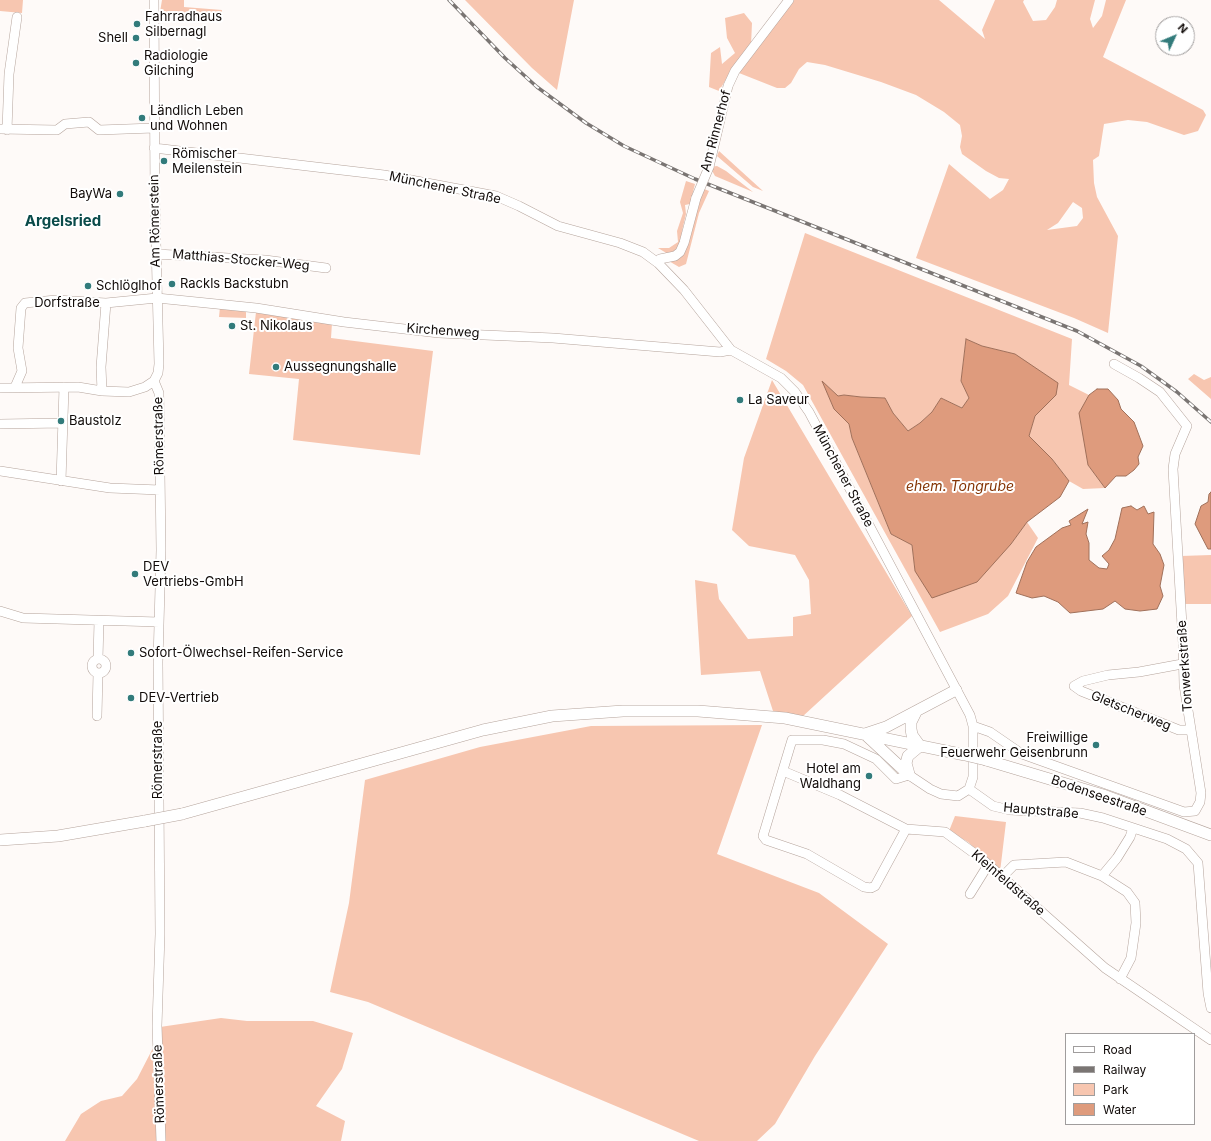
<!DOCTYPE html>
<html>
<head>
<meta charset="utf-8">
<style>
	body { margin:0 }
	#map { position:relative; width:1211px; height:1141px; overflow:hidden; background:#fefaf8; font-family:Inter,sans-serif }
	canvas { display:block }
	.legend { position:absolute; left:1065px; top:1033px; width:130px; height:92px; box-sizing:border-box; background:#fff; border:1px solid #a09d9d; margin:0; padding:5px 7px; list-style:none; font-size:12px; color:#110b09 }
	.legend li { display:flex; align-items:center; gap:8px; height:20px }
	.legend b { width:20px; border:1px solid #a09d9d }
	.north { position:absolute; left:1155px; top:16px; width:40px; height:40px; box-sizing:border-box; background:#fff; border:1px solid #a09d9d; border-radius:50%; rotate:46deg; font-size:11px; font-weight:700; line-height:16px; text-align:center; color:#110b09 }
	.north::after { content:''; display:block; margin:auto; width:14px; height:18px; background:#327b7b; clip-path:polygon(50% 0,100% 100%,50% 72%,0 100%) }
</style>
</head>
<body>
<div id="map">
<canvas width="1211" height="1141"></canvas>
<ul class="legend">
<li><b style="height:5px;background:#fff"></b>Road</li>
<li><b style="height:5px;background:#7a7573"></b>Railway</li>
<li><b style="height:11px;background:#f7c6b0"></b>Park</li>
<li><b style="height:11px;background:#de9b7d"></b>Water</li>
</ul>
<div class="north">N</div>
</div>
<script>
const ctx = document.querySelector('canvas').getContext('2d');
ctx.lineJoin = 'round';
function fill(path, color) {
  ctx.fillStyle = color;
  ctx.fill(path, 'evenodd');
}
function toPath(rows) {
  const path = new Path2D();
  for (const r of rows) {
    if (r.length === 3) {
      path.moveTo(r[0] + r[2], r[1]);
      path.arc(r[0], r[1], r[2], 0, 2 * Math.PI);
      continue;
    }
    path.moveTo(r[0], r[1]);
    for (let i = 2; i < r.length; i += 2) path.lineTo(r[i], r[i + 1]);
  }
  return path;
}
function stroke(path, color, width, dash) {
  ctx.strokeStyle = color;
  ctx.lineWidth = width;
  ctx.lineCap = dash ? 'butt' : 'round';
  ctx.setLineDash(dash || []);
  ctx.stroke(path);
}
function label(font, color, halo, rows, align = 'center') {
  ctx.font = font + ' Inter,sans-serif';
  ctx.lineWidth = 4;
  ctx.setLineDash([]);
  ctx.textBaseline = 'middle';
  ctx.strokeStyle = halo;
  ctx.fillStyle = color;
  for (const [text, x, y, turn = 0] of rows) {
    ctx.save();
    ctx.translate(x, y);
    ctx.rotate((+turn || 0) * Math.PI / 180);
    ctx.textAlign = isNaN(turn) ? turn : align;
    if (halo) ctx.strokeText(text, 0, 0);
    ctx.fillText(text, 0, 0);
    ctx.restore();
  }
}
const green = toPath([
	[0,0,23,0,22,13,0,11],
	[162,0,184,0,184,7,222,10,221,18,160,12],
	[465,0,574,0,557,90,532,68],
	[793,0,939,0,985,39,982,30,995,0,1024,0,1023,2,1033,21,1046,20,1055,7,1057,0,1095,0,1090,19,1093,28,1102,16,1106,0,1126,0,1103,57,1203,110,1206,115,1198,131,1184,135,1147,122,1128,120,1104,124,1099,156,1093,160,1094,183,1097,197,1118,236,1108,333,1074,318,916,258,949,164,990,199,1003,190,1009,179,999,178,986,171,962,154,960,147,962,136,960,125,944,112,916,95,881,82,825,65,807,62,799,69,791,83,785,88,777,88,739,73],
	[1073,202,1082,208,1083,218,1077,226,1047,230,1058,223],
	[744,13,752,23,751,45,731,71,719,91,709,87,711,53,720,47,722,64,735,53,727,38,725,18],
	[719,151,763,191,753,187,717,156],
	[717,166,726,171,753,192,715,176,710,167],
	[686,181,695,184,690,204,685,205,686,214,682,231,681,246,674,253,668,254,658,248,669,248,678,242,677,231,683,213,680,202],
	[702,188,709,191,699,213,686,264,679,267,667,260,680,256],
	[805,233,1072,339,1069,385,1089,395,1085,404,1088,465,1105,488,1083,489,1069,481,1052,459,1029,436,1035,416,1056,395,1015,354,982,346,966,339,961,381,969,398,963,408,941,398,932,412,920,423,908,431,893,413,885,398,861,397,844,395,838,396,823,382,834,409,849,424,852,438,891,534,912,545,915,571,1011,544,1027,522,1038,538,1008,596,988,614,940,632,803,385,786,371,766,359],
	[220,307,246,311,246,318,219,317],
	[256,312,332,323,331,338,433,351,420,455,293,440,299,379,249,374],
	[1194,374,1204,380,1211,377,1211,399,1188,379],
	[772,380,912,616,802,717,773,711,760,671,701,675,695,580,717,584,719,599,748,639,793,636,793,617,811,614,809,580,795,555,749,546,732,530,744,458],
	[1211,555,1211,604,1184,604,1181,556],
	[762,725,717,854,819,893,888,944,815,1056,775,1124,757,1141,699,1141,368,1002,330,992,349,903,365,780,480,747,591,726],
	[955,816,1006,822,1000,872,968,842,949,831],
	[221,1018,247,1021,313,1021,353,1033,342,1069,316,1106,345,1121,341,1141,65,1141,81,1114,101,1101,122,1096,137,1079,154,1046,160,1027]
]);
const water = toPath([
	[966,339,982,346,1015,354,1058,383,1056,395,1035,416,1029,436,1052,459,1069,481,1060,497,1027,522,1011,544,977,582,932,598,915,571,912,545,891,534,852,438,849,424,834,409,822,381,838,396,844,395,861,397,885,398,893,413,908,431,920,423,932,412,941,398,962,408,969,398,961,381,966,339],
	[1097,389,1108,389,1118,400,1121,409,1134,422,1143,446,1138,457,1139,464,1134,470,1126,476,1116,476,1105,488,1088,465,1079,413,1089,395,1097,389],
	[1211,492,1211,549,1208,549,1195,524,1201,506,1208,502,1209,494,1211,492],
	[1131,506,1137,510,1144,506,1148,514,1154,512,1153,544,1160,554,1164,565,1160,586,1163,596,1157,609,1140,611,1125,609,1115,601,1103,609,1070,613,1058,602,1044,596,1032,598,1016,593,1027,562,1036,547,1062,528,1071,525,1069,521,1088,509,1082,524,1088,522,1086,534,1089,543,1089,560,1099,568,1107,569,1109,564,1102,556,1109,550,1115,539,1122,508,1131,506]
]);
const minor = toPath([
	[0,129,57,130,65,124,89,122,99,130,154,128],
	[7,130,9,74,17,17],
	[154,148,384,175,496,196,519,206,558,226,620,243,643,252,658,263,684,290,731,350,781,378,795,392,809,412,970,715,973,726,973,777,969,789,958,796,941,794,930,789,909,775,896,779,876,759,844,744,823,740,792,740,763,836,766,840,807,854,864,887,871,888,875,886,906,829],
	[709,167,728,86,735,71,789,0],
	[156,254,265,260,326,268],
	[658,263,660,259,675,256,680,252,684,243,696,198],
	[154,381,159,393,161,550,158,662,160,934,157,1026,161,1141],
	[15,387,22,371,18,348,21,308,25,303,56,300,106,303,157,298,256,308,344,322,439,333,553,338,720,352,731,350],
	[0,388,78,387,102,391,129,392,145,387,154,381,158,373,159,364,155,202,154,0],
	[102,391,101,367,106,303],
	[0,424,63,423],
	[0,471,110,488,160,490],
	[61,481,64,387],
	[0,611,23,618,159,622],
	[99,666,7],
	[98,659,99,621],
	[1182,664,1139,672,1108,675,1083,681,1074,686,1081,691,1179,730,1190,730],
	[97,716,98,673],
	[973,726,990,732,1022,754,1184,812,1195,811,1200,802,1201,793,1184,685,1183,643,1173,469,1175,454,1187,426,1160,392,1139,378,1114,364],
	[783,771,840,795,906,829,945,832,982,859,1105,968,1211,1040],
	[969,789,993,806,1010,810,1080,813,1103,818,1167,839,1186,849,1198,863,1208,993,1211,1008],
	[1102,876,1117,858,1130,837,1133,828],
	[1002,877,1014,865,1066,862,1102,876,1127,892,1135,903,1136,923,1131,958,1120,979],
	[970,894,988,865]
]);
const major = toPath([
	[916,712,911,722,911,729,912,735,920,746],
	[865,734,886,727,956,690],
	[867,736,909,775],
	[986,760,1103,795,1211,835],
	[909,774,906,763,908,756,920,746],
	[182,814,483,730,552,716,623,711,698,711,785,718,965,755],
	[0,840,58,836,145,821]
]);
const rail = toPath([
	[449,0,505,58,537,87,586,123,624,146,695,179,1077,331,1141,366,1177,392,1211,422]
]);
const minorBridge = toPath([
	[696,198,709,167]
]);
const majorBridge = toPath([
	[965,755,986,760],
	[145,821,182,814]
]);
const markers = [
	[137,24,4,"#327b7b"],
	[136,38,4,"#327b7b"],
	[136,63,4,"#327b7b"],
	[142,118,4,"#327b7b"],
	[164,161,4,"#327b7b"],
	[120,194,4,"#327b7b"],
	[172,284,4,"#327b7b"],
	[88,286,4,"#327b7b"],
	[232,326,4,"#327b7b"],
	[276,367,4,"#327b7b"],
	[740,400,4,"#327b7b"],
	[61,421,4,"#327b7b"],
	[135,574,4,"#327b7b"],
	[131,653,4,"#327b7b"],
	[131,698,4,"#327b7b"],
	[1096,745,4,"#327b7b"],
	[869,776,4,"#327b7b"]
];
const poiNames = [
	["Fahrradhaus",145,17],
	["Silbernagl",145,32],
	["Shell",128,38,"right"],
	["Radiologie",144,56],
	["Gilching",144,71],
	["Ländlich Leben",150,111],
	["und Wohnen",150,126],
	["Römischer",172,154],
	["Meilenstein",172,169],
	["BayWa",112,194,"right"],
	["Rackls Backstubn",180,284],
	["Schlöglhof",96,286],
	["St. Nikolaus",240,326],
	["Aussegnungshalle",284,367],
	["La Saveur",748,400],
	["Baustolz",69,421],
	["DEV",143,567],
	["Vertriebs-GmbH",143,582],
	["Sofort-Ölwechsel-Reifen-Service",139,653],
	["DEV-Vertrieb",139,698],
	["Freiwillige",1088,738,"right"],
	["Feuerwehr Geisenbrunn",1088,753,"right"],
	["Hotel am",861,769,"right"],
	["Waldhang",861,784,"right"]
];
const streetNames = [
	["Am Rinnerhof",716,131,-75],
	["Münchener Straße",445,188,12],
	["Am Römerstein",155,221,-91],
	["Matthias-Stocker-Weg",241,260,5],
	["Dorfstraße",67,303],
	["Kirchenweg",443,331,4],
	["Römerstraße",159,436,-91],
	["Münchener Straße",843,476,62],
	["Tonwerkstraße",1185,666,-94],
	["Gletscherweg",1131,711,22],
	["Römerstraße",158,760,-90],
	["Bodenseestraße",1099,796,19],
	["Hauptstraße",1041,811,5],
	["Kleinfeldstraße",1008,883,41],
	["Römerstraße",159,1084,-92]
];
const waterNames = [
	["ehem. Tongrube",960,487]
];
const quarterNames = [
	["Argelsried",63,221]
];
fill(green, '#f7c6b0');
fill(water, '#de9b7d');
stroke(water, '#a0705a', 1);
stroke(minor, '#b5a49c', 10);
stroke(major, '#b5a49c', 12);
stroke(minor, '#fff', 9);
stroke(major, '#fff', 11);
stroke(rail, '#7a7573', 3.5);
stroke(rail, '#fff', 2, [6]);
stroke(minorBridge, '#b5a49c', 10, []);
stroke(majorBridge, '#b5a49c', 12, []);
stroke(minorBridge, '#fff', 9);
stroke(majorBridge, '#fff', 11);
for (const [x, y, r, color] of markers) {
  const dot = new Path2D();
  dot.arc(x, y, r, 0, 2 * Math.PI);
  ctx.fillStyle = color;
  ctx.fill(dot);
  stroke(dot, '#fff', 1.5);
}
label('13px', '#110b09', '#fff', poiNames, 'left');
label('13px', '#110b09', '#fff', streetNames);
label('italic 14px', '#853505', '#fff', waterNames);
label('bold 15px', '#0a4b4a', '#fff', quarterNames);
</script>
</body>
</html>
